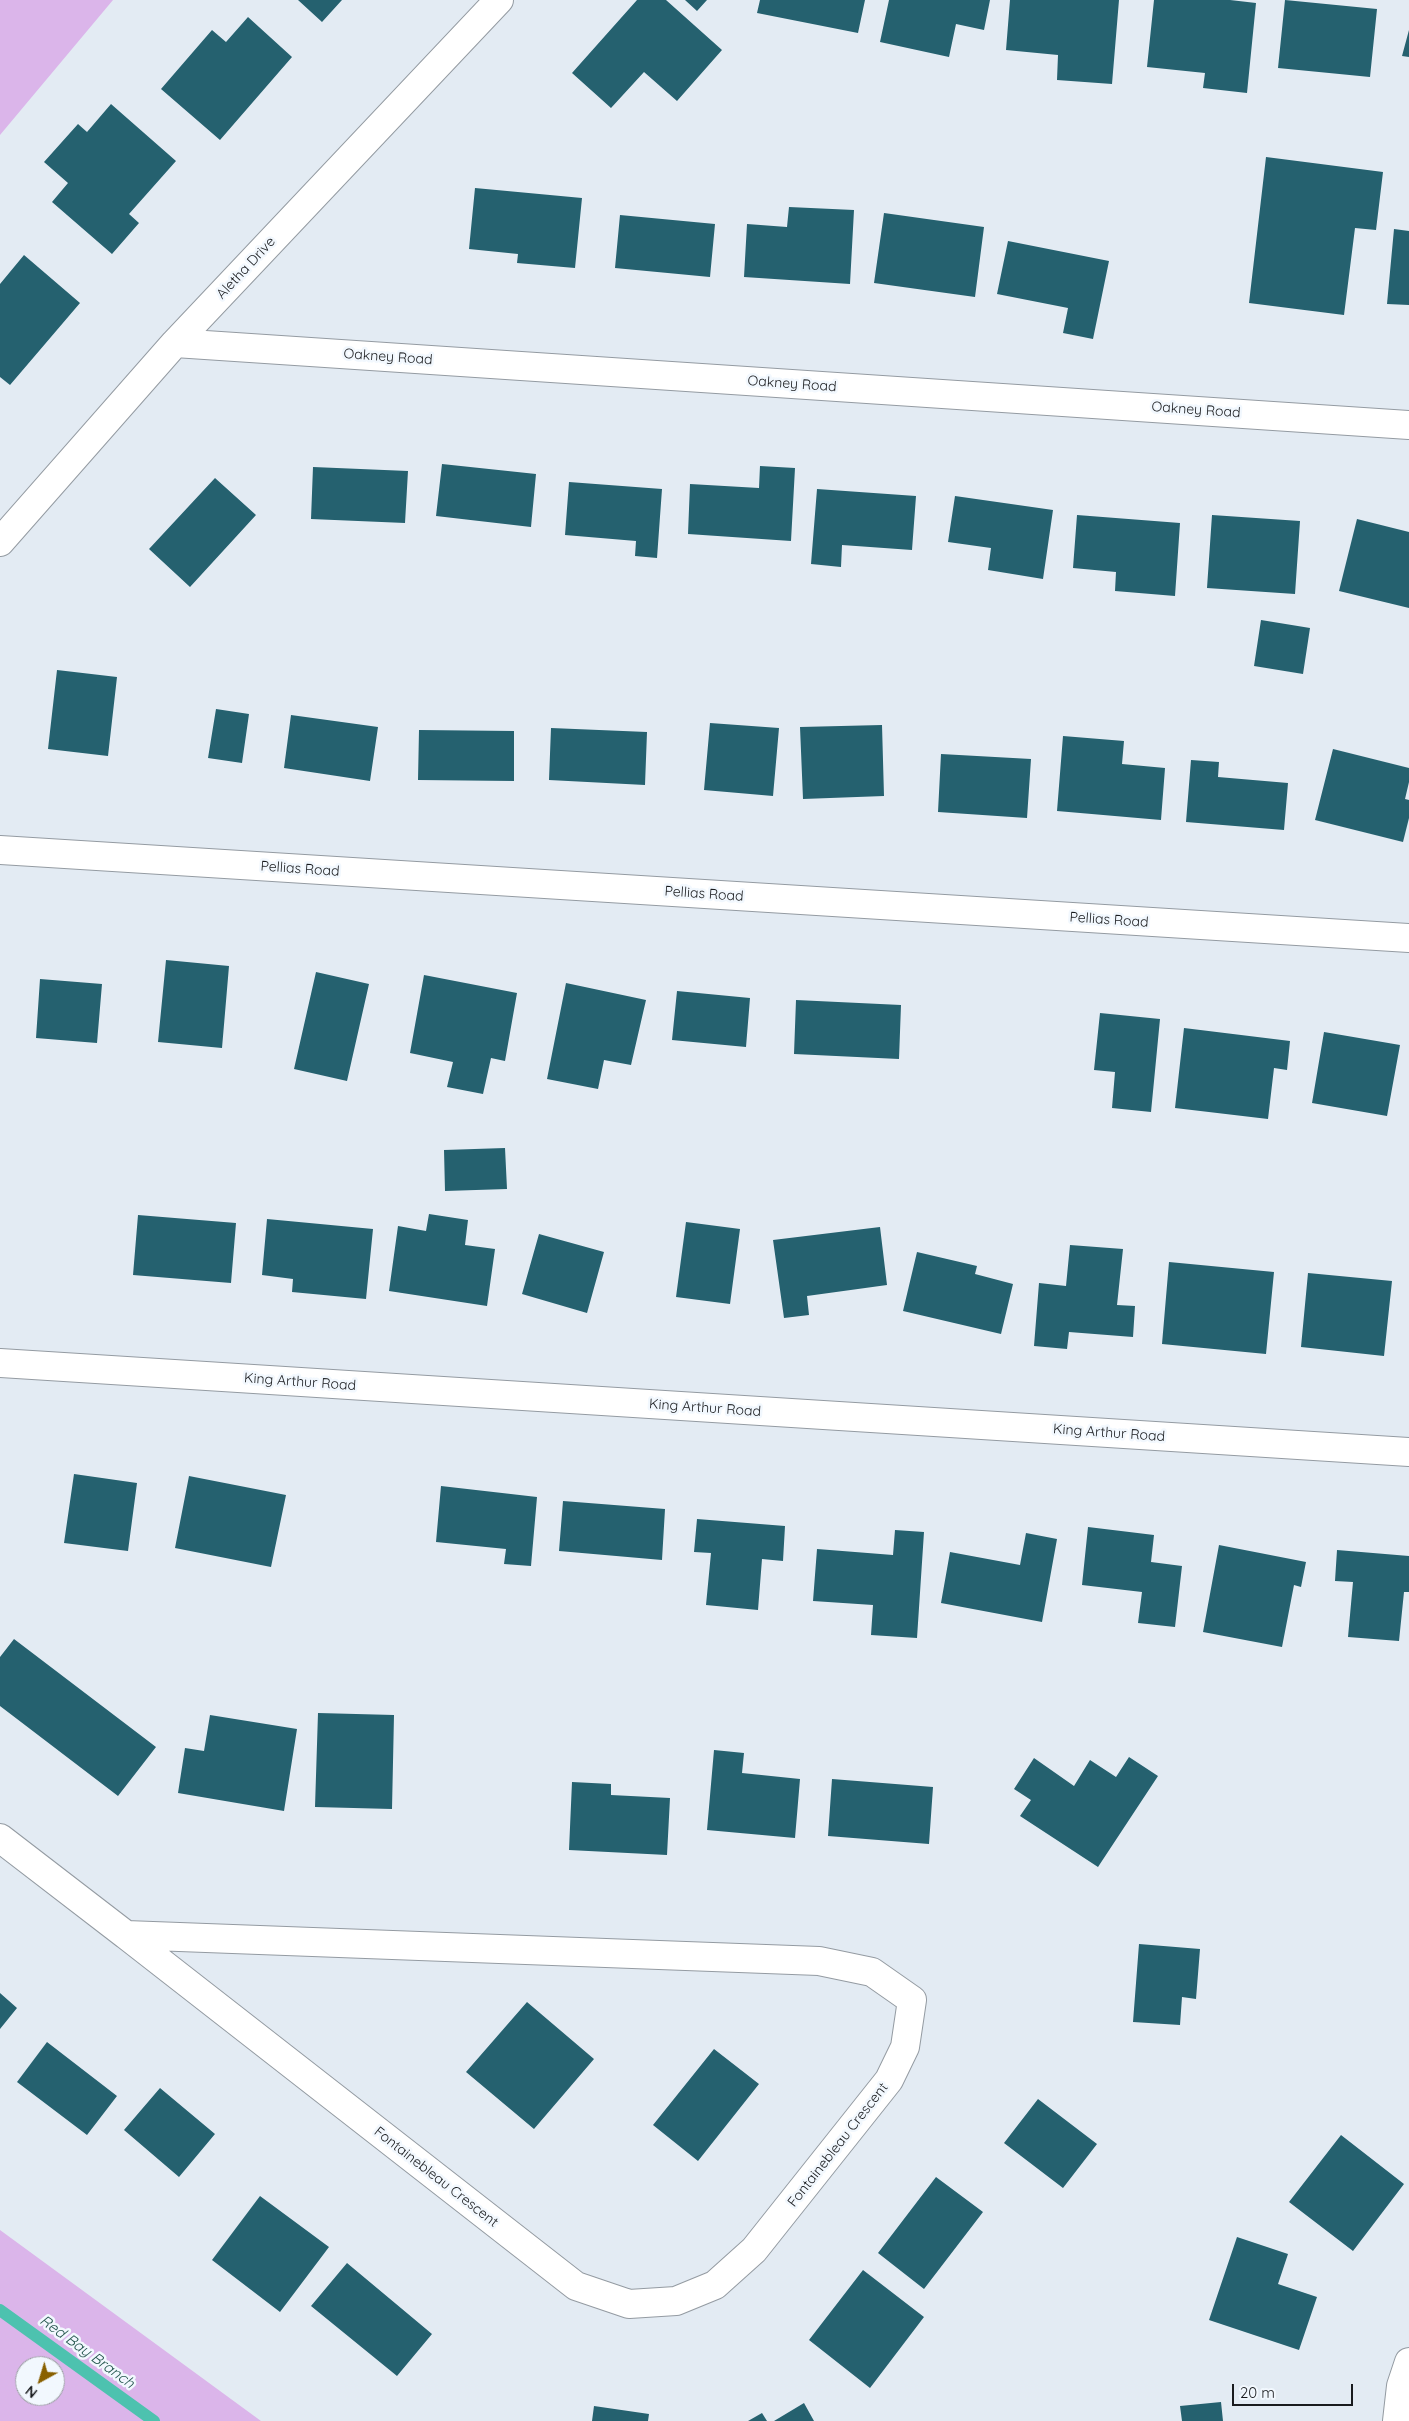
<!DOCTYPE html>
<html>
<head>
<meta charset="utf-8">
<style>
	body { margin:0 }
	#map { position:relative; width:1409px; height:2421px; overflow:hidden; background:#e3ebf3; font-family:Quicksand,sans-serif }
	canvas { display:block }
	.north { position:absolute; left:15px; top:2356px; width:50px; height:50px; box-sizing:border-box; background:#f2f8fe; border:1px solid #9ba0a4; border-radius:50%; rotate:219deg; font-size:14px; font-weight:700; line-height:20px; text-align:center; color:#191b1e }
	.north::after { content:''; display:block; margin:auto; width:18px; height:22px; background:#896000; clip-path:polygon(50% 0,100% 100%,50% 72%,0 100%) }
	.scale { position:absolute; left:1232px; top:2384px; width:121px; height:22px; box-sizing:border-box; border:2px solid #191b1e; border-top:0; padding-left:6px; font-size:15px; line-height:18px; white-space:nowrap; color:#191b1e; -webkit-text-stroke:4px #f2f8fe; paint-order:stroke }
</style>
</head>
<body>
<div id="map">
<canvas width="1409" height="2421"></canvas>
<div class="north">N</div>
<div class="scale">20 m</div>
</div>
<script>
const ctx = document.querySelector('canvas').getContext('2d');
ctx.lineJoin = 'round';
function fill(path, color) {
  ctx.fillStyle = color;
  ctx.fill(path, 'evenodd');
}
function toPath(rows) {
  const path = new Path2D();
  for (const r of rows) {
    path.moveTo(r[0], r[1]);
    for (let i = 2; i < r.length; i += 2) path.lineTo(r[i], r[i + 1]);
  }
  return path;
}
function stroke(path, color, width, dash) {
  ctx.strokeStyle = color;
  ctx.lineWidth = width;
  ctx.lineCap = dash ? 'butt' : 'round';
  ctx.setLineDash(dash || []);
  ctx.stroke(path);
}
function label(font, color, halo, rows, align = 'center') {
  ctx.font = font + ' Quicksand,sans-serif';
  ctx.lineWidth = 5;
  ctx.setLineDash([]);
  ctx.textBaseline = 'middle';
  ctx.strokeStyle = halo;
  ctx.fillStyle = color;
  for (const [text, x, y, turn = 0] of rows) {
    ctx.save();
    ctx.translate(x, y);
    ctx.rotate((+turn || 0) * Math.PI / 180);
    ctx.textAlign = isNaN(turn) ? turn : align;
    if (halo) ctx.strokeText(text, 0, 0);
    ctx.fillText(text, 0, 0);
    ctx.restore();
  }
}
const green = toPath([
	[0,0,113,0,0,135],
	[0,2230,261,2421,0,2421],
	[25,2366,55,2366,55,2396,25,2396]
]);
const stream = toPath([
	[0,2310,154,2421]
]);
const building = toPath([
	[298,0,342,0,322,22],
	[637,0,666,0,722,50,677,101,644,72,611,108,572,73],
	[685,0,707,0,697,11],
	[760,0,865,0,858,33,757,13],
	[889,0,990,0,984,30,956,24,949,57,880,42],
	[1010,0,1119,0,1112,84,1057,80,1058,55,1006,50],
	[1154,0,1230,0,1256,3,1247,93,1203,88,1205,73,1147,67],
	[1285,0,1377,9,1370,77,1278,68],
	[248,17,292,57,220,140,161,89,212,30,226,42],
	[1409,30,1409,57,1402,56],
	[111,104,176,161,129,214,139,223,112,254,52,202,68,183,44,162,78,124,87,132],
	[1266,157,1383,172,1376,230,1355,228,1344,315,1249,303],
	[475,188,582,198,575,268,517,263,518,254,469,249],
	[789,207,854,210,850,284,744,277,747,224,787,227],
	[884,213,984,227,975,297,874,283],
	[620,215,715,224,710,277,615,268],
	[1394,229,1409,231,1409,305,1387,304],
	[1008,241,1109,261,1093,339,1063,333,1068,308,997,294],
	[24,255,80,303,10,385,0,377,0,284],
	[442,464,536,474,531,527,436,516],
	[760,466,795,468,791,541,688,534,690,484,759,488],
	[313,467,408,471,405,523,311,519],
	[215,478,256,515,190,587,149,549],
	[569,482,662,489,657,558,635,556,636,541,565,535],
	[817,489,916,496,912,550,842,545,841,567,811,564],
	[955,496,1053,510,1043,579,988,570,991,548,948,542],
	[1077,515,1180,523,1175,596,1115,591,1116,572,1073,568],
	[1212,515,1300,521,1295,594,1207,588],
	[1357,519,1409,532,1409,608,1339,591],
	[1261,620,1310,628,1303,674,1254,666],
	[57,670,117,677,108,756,48,749],
	[216,709,249,714,242,763,208,758],
	[291,715,378,727,370,781,284,768],
	[710,723,779,728,773,796,704,790],
	[882,725,884,796,803,799,800,727],
	[551,728,647,732,645,785,549,780],
	[419,730,514,731,514,781,418,780],
	[1063,736,1124,741,1122,764,1165,768,1161,820,1057,811],
	[1333,749,1409,768,1409,782,1405,799,1409,800,1409,818,1403,842,1315,820],
	[941,754,1031,759,1027,818,938,812],
	[1191,760,1219,762,1218,777,1288,783,1284,830,1186,822],
	[166,960,229,966,222,1048,158,1042],
	[316,972,369,984,347,1081,294,1069],
	[424,975,517,993,505,1061,491,1058,483,1094,447,1087,453,1062,410,1053],
	[40,979,102,984,97,1043,36,1038],
	[566,983,646,1000,631,1065,604,1060,598,1089,547,1079],
	[677,991,750,998,746,1047,672,1040],
	[796,1000,901,1005,899,1059,794,1054],
	[1100,1013,1160,1019,1151,1112,1112,1108,1115,1072,1094,1070],
	[1184,1028,1290,1041,1287,1070,1274,1068,1268,1119,1175,1108],
	[1324,1032,1400,1045,1387,1116,1312,1103],
	[505,1148,507,1189,445,1191,444,1150],
	[429,1214,468,1220,465,1245,495,1249,487,1306,389,1291,398,1226,426,1231],
	[138,1215,236,1223,231,1283,133,1275],
	[267,1219,373,1229,366,1299,292,1292,293,1279,262,1275],
	[686,1222,740,1229,730,1304,676,1297],
	[880,1227,887,1285,807,1296,809,1315,784,1318,773,1240],
	[539,1234,604,1252,587,1313,522,1294],
	[1070,1245,1123,1249,1117,1305,1135,1306,1133,1337,1069,1332,1067,1349,1034,1346,1039,1283,1066,1286],
	[917,1252,977,1266,975,1274,1013,1284,1001,1334,903,1311],
	[1169,1262,1274,1272,1266,1354,1162,1344],
	[1308,1273,1392,1281,1384,1356,1301,1347],
	[74,1474,137,1483,128,1551,64,1543],
	[189,1476,286,1495,271,1567,175,1548],
	[441,1486,537,1497,531,1566,504,1564,506,1549,436,1542],
	[563,1501,665,1509,662,1560,559,1551],
	[697,1519,785,1526,783,1561,762,1559,758,1610,706,1605,711,1553,694,1552],
	[1088,1527,1154,1535,1151,1562,1182,1566,1175,1627,1138,1623,1142,1592,1082,1585],
	[895,1530,924,1532,917,1638,871,1635,873,1605,813,1601,817,1549,893,1555],
	[1026,1533,1057,1539,1042,1622,941,1603,950,1552,1020,1565],
	[1219,1545,1306,1562,1301,1587,1294,1585,1282,1647,1203,1632],
	[1337,1550,1409,1556,1409,1592,1404,1592,1399,1641,1348,1637,1353,1582,1335,1581],
	[14,1639,156,1747,118,1796,0,1706,0,1657],
	[318,1713,394,1715,392,1809,315,1807],
	[210,1715,297,1729,284,1811,178,1793,185,1748,204,1751],
	[714,1750,744,1753,742,1773,800,1779,795,1838,707,1830],
	[1129,1757,1158,1776,1098,1867,1020,1816,1031,1800,1014,1789,1034,1758,1074,1786,1090,1760,1116,1777],
	[832,1779,933,1787,929,1844,828,1836],
	[572,1782,611,1784,611,1795,670,1798,667,1855,569,1850],
	[1139,1944,1200,1949,1196,1999,1182,1997,1180,2025,1133,2022],
	[0,1993,17,2008,0,2029],
	[527,2002,594,2059,534,2129,466,2072],
	[47,2042,117,2096,87,2135,17,2082],
	[714,2049,759,2084,698,2161,653,2125],
	[160,2088,215,2134,179,2177,124,2130],
	[1038,2099,1097,2144,1063,2188,1004,2143],
	[1341,2135,1404,2184,1353,2251,1289,2202],
	[936,2177,983,2212,924,2289,878,2253],
	[260,2196,329,2247,280,2312,212,2260],
	[1237,2237,1288,2254,1278,2284,1317,2297,1299,2350,1209,2320],
	[347,2263,432,2334,397,2376,311,2306],
	[863,2270,924,2317,870,2388,809,2340],
	[1221,2402,1223,2421,1182,2421,1180,2406],
	[804,2403,814,2421,774,2421],
	[594,2406,649,2414,648,2421,592,2421],
	[762,2413,767,2421,748,2421]
]);
const minor = toPath([
	[175,343,1409,425],
	[0,542,175,343,499,0],
	[0,850,1409,938],
	[0,1363,1409,1452],
	[0,1838,126,1935],
	[126,1935,819,1961,872,1972,912,2000,905,2047,889,2080,754,2250,715,2285,676,2301,629,2304,576,2286,126,1935],
	[1397,2421,1401,2386,1409,2362]
]);
const streetNames = [
	["Aletha Drive",246,268,-47],
	["Oakney Road",388,357,4],
	["Oakney Road",792,384,4],
	["Oakney Road",1196,410,4],
	["Pellias Road",300,869,4],
	["Pellias Road",704,894,4],
	["Pellias Road",1109,920,4],
	["King Arthur Road",300,1382,4],
	["King Arthur Road",705,1408,4],
	["King Arthur Road",1109,1433,4],
	["Fontainebleau Crescent",838,2145,-52],
	["Fontainebleau Crescent",436,2177,38]
];
const waterNames = [
	["Red Bay Branch",87,2352,36]
];
fill(green, '#dbb5ea');
stroke(stream, '#4dc2af', 12);
fill(building, '#25616f');
stroke(minor, '#949ba2', 30);
stroke(minor, '#fff', 28);
label('14px', '#191b1e', '#f2f8fe', streetNames);
label('italic 15px', '#26574f', '#f2f8fe', waterNames);
</script>
</body>
</html>
